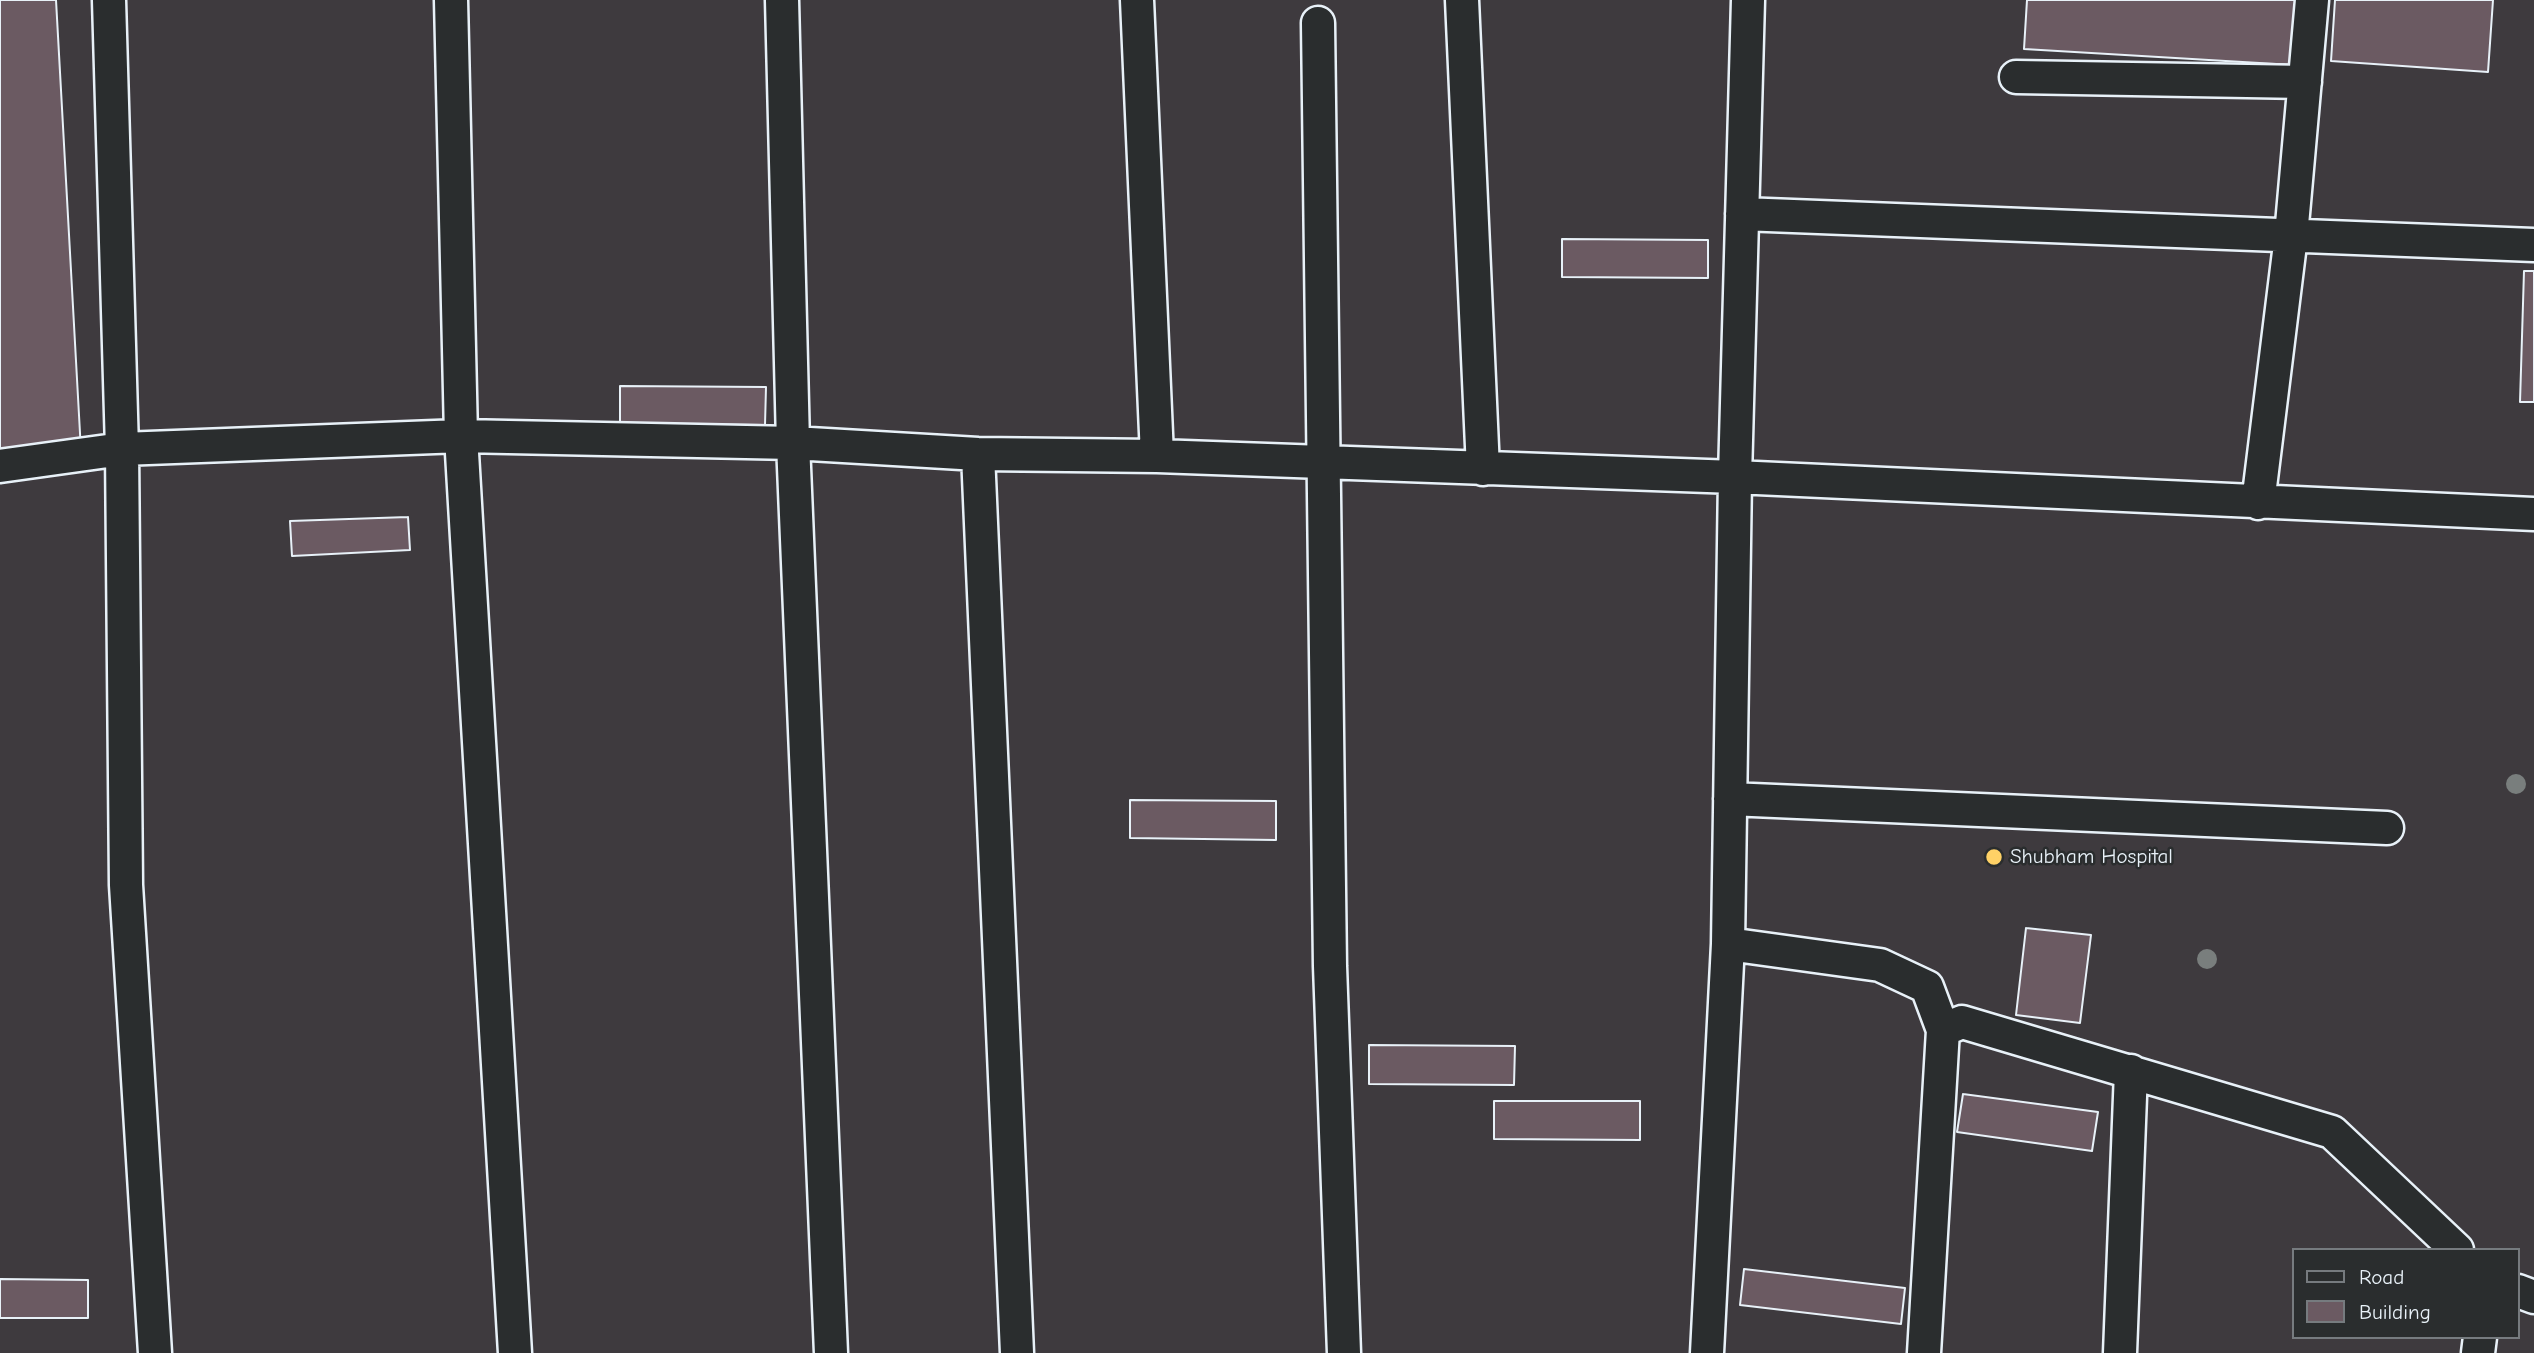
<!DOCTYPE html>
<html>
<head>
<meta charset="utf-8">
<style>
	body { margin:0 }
	#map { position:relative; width:2534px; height:1353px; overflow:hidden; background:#3e3a3e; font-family:"Comic Neue",sans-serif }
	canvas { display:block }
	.legend { position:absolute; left:2292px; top:1248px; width:228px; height:91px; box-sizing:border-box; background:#2a2d2e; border:2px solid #767b7f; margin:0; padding:9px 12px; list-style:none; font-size:21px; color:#e8f1f8 }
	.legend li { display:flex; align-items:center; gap:14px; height:35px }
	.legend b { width:35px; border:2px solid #767b7f }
</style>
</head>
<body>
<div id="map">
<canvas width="2534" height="1353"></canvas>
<ul class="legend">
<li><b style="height:9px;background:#2a2d2e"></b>Road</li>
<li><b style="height:19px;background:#6b5a62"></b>Building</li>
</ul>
</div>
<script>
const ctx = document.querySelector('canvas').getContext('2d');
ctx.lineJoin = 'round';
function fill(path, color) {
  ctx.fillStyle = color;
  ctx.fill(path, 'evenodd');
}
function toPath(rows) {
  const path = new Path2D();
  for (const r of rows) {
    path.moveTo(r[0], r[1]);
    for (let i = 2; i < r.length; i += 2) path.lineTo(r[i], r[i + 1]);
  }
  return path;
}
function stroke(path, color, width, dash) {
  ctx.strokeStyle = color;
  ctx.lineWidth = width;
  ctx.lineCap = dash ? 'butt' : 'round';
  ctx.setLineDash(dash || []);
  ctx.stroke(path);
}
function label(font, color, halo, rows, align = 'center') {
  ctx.font = font + ' "Comic Neue",sans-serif';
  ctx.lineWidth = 5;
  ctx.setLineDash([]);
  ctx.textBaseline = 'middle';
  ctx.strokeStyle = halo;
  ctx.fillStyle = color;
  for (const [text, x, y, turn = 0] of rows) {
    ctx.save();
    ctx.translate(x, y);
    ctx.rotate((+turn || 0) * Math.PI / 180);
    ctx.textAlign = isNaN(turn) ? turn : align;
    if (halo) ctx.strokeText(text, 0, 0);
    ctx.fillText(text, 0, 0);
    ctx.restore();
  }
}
const building = toPath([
	[0,0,56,0,81,451,0,455,0,0],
	[2027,0,2297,0,2293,65,2024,49,2027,0],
	[2335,0,2493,0,2488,72,2331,61,2335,0],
	[1562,239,1708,240,1708,278,1562,277,1562,239],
	[2524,271,2534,271,2534,402,2520,402,2524,271],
	[620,386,766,387,765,425,620,424,620,386],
	[408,517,410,550,292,556,290,521,408,517],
	[1130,800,1276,801,1276,840,1130,838,1130,800],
	[2026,928,2091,935,2080,1023,2016,1015,2026,928],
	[1369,1045,1515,1046,1514,1085,1369,1084,1369,1045],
	[1963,1094,2098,1112,2092,1151,1957,1132,1963,1094],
	[1494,1101,1640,1101,1640,1140,1494,1139,1494,1101],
	[1744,1269,1905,1288,1901,1324,1740,1305,1744,1269],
	[0,1279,88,1280,88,1318,0,1318,0,1279]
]);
const minor = toPath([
	[109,0,122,449,126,885,155,1353],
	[451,0,461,436,515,1353],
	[782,0,793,443,831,1353],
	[1137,0,1157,456],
	[1462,0,1483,469],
	[1318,23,1330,966,1344,1353],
	[2016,77,2305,82],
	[1742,214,2534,245],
	[978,454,1017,1353],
	[0,466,122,449,461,436,793,443,978,454,1157,456,1735,477,2534,514],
	[2258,503,2291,236,2312,0],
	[1730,799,2387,828],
	[1728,944,1880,965,1927,987,1943,1030,1962,1022,2332,1132,2457,1250],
	[2518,1291,2534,1297],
	[1707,1353,1728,944,1735,477,1748,0],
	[1924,1353,1943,1030],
	[2120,1353,2131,1071],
	[2478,1353,2480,1337]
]);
const trees = [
	[2516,784],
	[2207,959]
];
const markers = [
	[1994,857,9,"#ffd166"]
];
const poiNames = [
	["Shubham Hospital",2010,857]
];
fill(building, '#6b5a62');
stroke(building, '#e8f1f8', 2);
stroke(minor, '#e8f1f8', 37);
stroke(minor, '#2a2d2e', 32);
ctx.fillStyle = '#797e7d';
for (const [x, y] of trees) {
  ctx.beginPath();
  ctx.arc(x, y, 10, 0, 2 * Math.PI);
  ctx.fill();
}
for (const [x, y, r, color] of markers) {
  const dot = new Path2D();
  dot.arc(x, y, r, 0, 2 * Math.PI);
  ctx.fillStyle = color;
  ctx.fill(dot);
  stroke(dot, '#2a2d2e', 2.5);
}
label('21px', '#e8f1f8', '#2a2d2e', poiNames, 'left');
</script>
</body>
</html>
